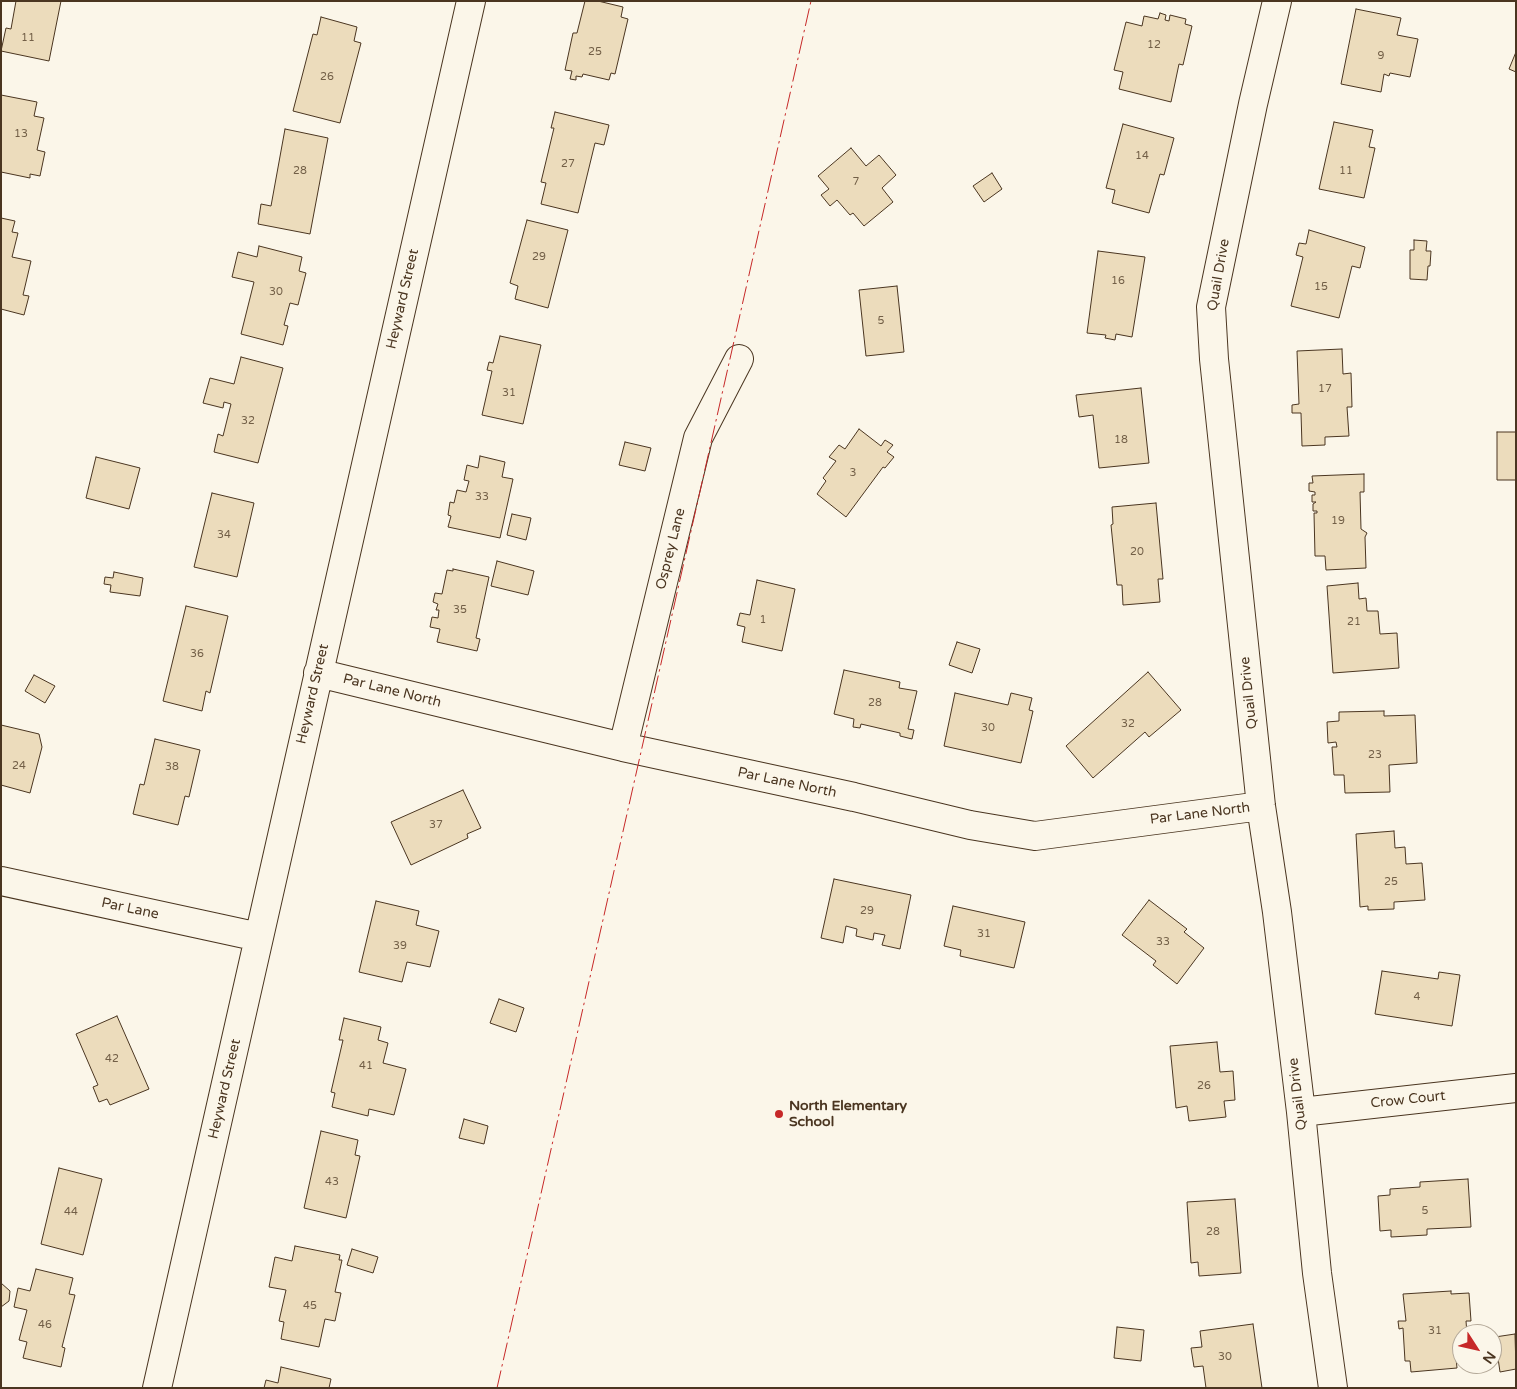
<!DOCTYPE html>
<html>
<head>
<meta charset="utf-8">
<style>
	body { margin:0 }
	#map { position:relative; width:1517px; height:1389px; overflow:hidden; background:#fbf6e9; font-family:"Varela Round",sans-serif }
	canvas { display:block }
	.frame { position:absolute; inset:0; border:2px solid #4a3520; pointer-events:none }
	.north { position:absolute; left:1452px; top:1324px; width:50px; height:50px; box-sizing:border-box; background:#fbf6e9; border:1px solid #b4a999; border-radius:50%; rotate:125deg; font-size:14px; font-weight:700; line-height:20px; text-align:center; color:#4a3520 }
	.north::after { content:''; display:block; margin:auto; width:18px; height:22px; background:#c62828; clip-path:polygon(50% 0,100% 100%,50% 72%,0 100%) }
</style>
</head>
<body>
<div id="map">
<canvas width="1517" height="1389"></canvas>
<div class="frame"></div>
<div class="north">N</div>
</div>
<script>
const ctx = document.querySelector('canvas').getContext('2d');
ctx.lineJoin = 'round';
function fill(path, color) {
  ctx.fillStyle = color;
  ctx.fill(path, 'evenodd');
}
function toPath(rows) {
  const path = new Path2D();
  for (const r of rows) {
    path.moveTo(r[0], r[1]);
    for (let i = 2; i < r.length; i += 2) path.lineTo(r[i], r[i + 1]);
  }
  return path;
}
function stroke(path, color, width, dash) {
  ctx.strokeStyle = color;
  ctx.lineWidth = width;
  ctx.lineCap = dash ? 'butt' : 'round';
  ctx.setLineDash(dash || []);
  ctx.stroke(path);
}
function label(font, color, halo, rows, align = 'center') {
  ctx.font = font + ' "Varela Round",sans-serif';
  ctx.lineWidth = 4;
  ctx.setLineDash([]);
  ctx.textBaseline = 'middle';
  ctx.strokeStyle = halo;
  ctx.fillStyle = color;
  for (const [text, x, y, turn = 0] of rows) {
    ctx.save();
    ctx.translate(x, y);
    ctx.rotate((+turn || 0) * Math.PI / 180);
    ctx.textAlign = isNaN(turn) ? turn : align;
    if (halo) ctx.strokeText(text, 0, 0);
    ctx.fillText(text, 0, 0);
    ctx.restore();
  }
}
const building = toPath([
	[16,1,61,1,49,61,1,51,6,28,11,29,16,1],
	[585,1,598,1,623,7,621,17,628,19,615,74,611,73,609,80,583,74,582,77,576,76,576,80,570,79,572,71,565,70,573,33,577,33,585,1],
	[1356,9,1401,18,1397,35,1418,39,1410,77,1390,73,1389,76,1384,74,1381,92,1341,84,1356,9],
	[1160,13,1166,15,1165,20,1169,21,1170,15,1186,19,1185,24,1192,26,1183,65,1179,64,1171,102,1119,89,1123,72,1114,70,1126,22,1142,26,1144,16,1158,19,1160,13],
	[321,17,357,27,354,41,361,43,340,123,293,111,313,34,317,35,321,17],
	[1516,52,1516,72,1509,69,1516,52],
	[1,95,37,102,34,116,44,118,37,150,45,152,40,176,30,174,30,178,1,172,1,95],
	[555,112,609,125,604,145,595,143,578,213,541,204,546,183,541,182,554,128,551,128,555,112],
	[1334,122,1373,130,1369,147,1375,148,1364,198,1319,189,1334,122],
	[1123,124,1174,138,1164,175,1160,174,1149,213,1112,203,1115,190,1106,188,1123,124],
	[285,129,328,138,310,234,258,224,261,204,271,206,285,129],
	[851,148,866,166,879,155,896,175,882,188,893,202,864,226,853,213,850,215,837,200,830,206,821,195,829,189,818,176,851,148],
	[992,173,1002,189,984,202,973,186,992,173],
	[1,218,15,221,12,232,18,233,12,257,31,261,23,295,29,296,24,315,1,309,1,218],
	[527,220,568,230,548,308,515,299,518,286,510,283,527,220],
	[1309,230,1365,247,1360,268,1352,266,1339,318,1291,306,1303,257,1296,255,1299,243,1306,244,1309,230],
	[1414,240,1427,241,1426,251,1431,251,1430,266,1428,266,1427,280,1410,279,1410,250,1414,250,1414,240],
	[259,246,302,257,299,271,306,273,298,305,290,303,284,325,288,326,283,345,241,334,254,282,232,277,238,252,257,257,259,246],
	[1098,251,1145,257,1132,337,1116,334,1115,340,1105,338,1106,335,1087,333,1098,251],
	[897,286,904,352,866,356,859,290,897,286],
	[500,336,541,345,523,424,482,415,492,371,487,370,489,362,493,363,500,336],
	[1342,349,1343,374,1351,373,1352,407,1347,407,1349,436,1325,437,1325,445,1302,446,1301,413,1292,413,1292,405,1299,404,1297,351,1342,349],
	[241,357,283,368,258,463,214,452,218,434,223,436,231,404,224,402,223,408,203,403,210,378,234,384,241,357],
	[1141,388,1149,463,1099,468,1093,415,1079,417,1076,395,1141,388],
	[859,429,881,446,885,440,893,445,887,452,894,457,885,468,883,467,846,517,817,494,826,481,823,478,836,461,829,457,839,445,845,449,859,429],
	[1497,432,1516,432,1516,480,1497,480,1497,432],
	[625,442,651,448,645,471,619,465,625,442],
	[480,456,505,462,502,477,513,479,500,538,448,527,451,516,448,515,450,502,454,503,457,490,466,492,469,481,464,480,467,465,478,468,480,456],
	[96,457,140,468,129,509,86,498,96,457],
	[1364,474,1364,492,1360,492,1361,529,1367,533,1365,537,1366,568,1326,570,1325,556,1315,556,1314,513,1317,513,1317,511,1313,511,1313,504,1316,502,1312,502,1312,495,1315,495,1315,492,1309,491,1309,483,1313,483,1312,476,1364,474],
	[212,493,254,503,237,577,194,567,212,493],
	[1156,503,1163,579,1158,579,1160,602,1123,605,1122,585,1117,585,1111,525,1113,524,1112,507,1156,503],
	[512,514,531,518,526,540,507,535,512,514],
	[497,561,534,571,528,595,491,586,497,561],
	[453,569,489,577,476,638,480,639,477,651,437,642,440,629,430,627,432,617,438,618,439,610,436,610,438,604,433,602,435,593,442,594,447,570,453,571,453,569],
	[114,572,143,578,140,596,110,592,111,585,104,584,105,577,113,578,114,572],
	[757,580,795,589,782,651,742,642,745,627,737,625,740,613,750,615,757,580],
	[1358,583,1359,599,1366,598,1367,611,1378,611,1380,634,1397,633,1399,668,1333,673,1327,586,1358,583],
	[186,606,228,616,210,693,206,691,202,711,163,701,186,606],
	[957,642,980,649,972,673,949,665,957,642],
	[844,670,900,682,899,688,917,691,908,729,914,730,912,739,900,736,900,733,861,724,860,728,853,727,854,719,834,714,844,670],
	[1148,672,1181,710,1149,737,1145,732,1093,778,1066,746,1148,672],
	[34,675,55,686,45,703,25,691,34,675],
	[955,693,1008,705,1011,693,1032,698,1029,710,1033,711,1021,763,944,746,955,693],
	[1384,711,1384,716,1415,715,1417,763,1389,765,1390,792,1345,793,1344,775,1334,775,1332,747,1337,747,1336,742,1328,743,1327,722,1339,721,1339,712,1384,711],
	[1,725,39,734,42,747,30,793,1,785,1,725],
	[155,739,200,750,189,797,185,796,178,825,133,814,140,784,144,785,155,739],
	[463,790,481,828,467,834,468,838,411,865,391,822,463,790],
	[1394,831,1395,848,1405,847,1406,864,1422,863,1425,900,1394,902,1394,909,1368,910,1368,906,1360,907,1356,834,1394,831],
	[834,879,911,895,900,949,882,945,885,935,874,933,873,940,856,936,857,929,846,926,843,943,821,938,834,879],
	[1149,900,1187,929,1184,932,1204,948,1177,984,1153,965,1156,961,1122,935,1149,900],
	[376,901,419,911,416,925,439,931,430,967,407,962,402,982,359,972,376,901],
	[953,906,1025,922,1014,968,960,956,961,950,944,946,953,906],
	[1382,971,1438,979,1439,972,1460,975,1452,1026,1375,1014,1382,971],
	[499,999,524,1008,516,1032,490,1023,499,999],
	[117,1016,149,1089,110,1105,107,1099,99,1102,93,1087,98,1085,76,1034,117,1016],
	[344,1018,381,1027,378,1040,388,1043,383,1063,406,1069,394,1115,369,1109,368,1116,332,1107,335,1093,331,1092,343,1040,339,1040,344,1018],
	[1217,1042,1220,1072,1233,1071,1235,1100,1224,1101,1226,1117,1189,1121,1187,1106,1176,1108,1170,1046,1217,1042],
	[464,1119,488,1126,484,1144,459,1138,464,1119],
	[321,1131,358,1140,355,1155,360,1156,346,1218,304,1208,321,1131],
	[59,1168,102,1179,83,1255,41,1244,59,1168],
	[1468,1179,1471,1227,1427,1229,1427,1235,1391,1237,1391,1230,1380,1231,1378,1196,1390,1195,1390,1189,1420,1187,1420,1182,1468,1179],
	[1235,1199,1241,1273,1199,1276,1198,1262,1191,1263,1187,1202,1235,1199],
	[295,1246,340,1255,339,1260,342,1260,335,1292,341,1293,335,1321,325,1319,319,1347,281,1339,284,1322,279,1321,286,1290,269,1287,275,1257,292,1261,295,1246],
	[352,1249,378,1257,373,1273,347,1265,352,1249],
	[36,1269,73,1278,69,1294,75,1295,62,1347,65,1348,61,1367,23,1358,27,1342,19,1340,27,1310,14,1307,18,1288,30,1291,36,1269],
	[1,1283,10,1291,9,1301,1,1307,1,1283],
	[1451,1291,1451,1294,1469,1293,1471,1321,1466,1321,1467,1334,1462,1334,1462,1348,1455,1348,1457,1368,1411,1372,1410,1361,1405,1361,1403,1328,1399,1329,1398,1321,1406,1321,1403,1294,1451,1291],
	[1253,1324,1262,1388,1206,1388,1203,1366,1194,1367,1191,1348,1202,1347,1200,1331,1253,1324],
	[1117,1327,1144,1330,1141,1361,1114,1358,1117,1327],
	[1515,1334,1516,1369,1500,1372,1495,1337,1515,1334],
	[281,1367,331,1379,329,1388,264,1388,266,1380,278,1383,281,1367]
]);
const street = toPath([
	[1277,1,1253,104,1211,307,1214,359,1261,806,1277,912,1301,1112,1317,1273,1333,1388],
	[318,673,623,747,854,797,970,825,1035,836,1261,806],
	[623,747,698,438,739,359],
	[1,881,259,937],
	[1301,1112,1516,1088],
	[157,1388,471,1]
]);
const power = toPath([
	[497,1388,811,1]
]);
const markers = [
	[779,1114,5,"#c62828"]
];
const numberNames = [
	["11",28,38],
	["12",1154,45],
	["25",595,52],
	["9",1381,56],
	["26",327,77],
	["13",21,134],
	["14",1142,156],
	["27",568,164],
	["28",300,171],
	["11",1346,171],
	["7",856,182],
	["29",539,257],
	["16",1118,281],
	["15",1321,287],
	["30",276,292],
	["5",881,321],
	["17",1325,389],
	["31",509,393],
	["32",248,421],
	["18",1121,440],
	["3",853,473],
	["33",482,497],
	["19",1338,521],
	["34",224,535],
	["20",1137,552],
	["35",460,610],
	["1",763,620],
	["21",1354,622],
	["36",197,654],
	["28",875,703],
	["32",1128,724],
	["30",988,728],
	["23",1375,755],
	["24",19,766],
	["38",172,767],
	["37",436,825],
	["25",1391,882],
	["29",867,911],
	["31",984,934],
	["33",1163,942],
	["39",400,946],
	["4",1417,997],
	["42",112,1059],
	["41",366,1066],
	["26",1204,1086],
	["43",332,1182],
	["5",1425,1211],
	["44",71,1212],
	["28",1213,1232],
	["45",310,1306],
	["46",45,1325],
	["31",1435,1331],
	["30",1225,1357]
];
const streetNames = [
	["Quail Drive",1219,275,-80],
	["Heyward Street",403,299,-77],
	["Osprey Lane",671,549,-76],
	["Par Lane North",392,691,14],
	["Quail Drive",1249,693,-96],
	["Heyward Street",313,694,-77],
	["Par Lane North",787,783,12],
	["Par Lane North",1200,814,-7],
	["Par Lane",130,909,12],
	["Heyward Street",225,1089,-77],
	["Quail Drive",1298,1094,-97],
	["Crow Court",1408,1100,-6]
];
const poiNames = [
	["North Elementary",789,1106],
	["School",789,1122]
];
fill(building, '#ecdcbc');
stroke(building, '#4a3520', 1);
stroke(street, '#4a3520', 30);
stroke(street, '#fbf6e9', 28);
stroke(power, '#c62828', 1, [18, 4, 2.5, 4]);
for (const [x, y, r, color] of markers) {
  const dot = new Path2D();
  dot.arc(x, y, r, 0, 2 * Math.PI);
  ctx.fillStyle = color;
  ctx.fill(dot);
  stroke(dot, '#fbf6e9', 2);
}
label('11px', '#725f47', null, numberNames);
label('14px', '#4a3520', '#fbf6e9', streetNames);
label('bold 14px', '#4a3520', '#fbf6e9', poiNames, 'left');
</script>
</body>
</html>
